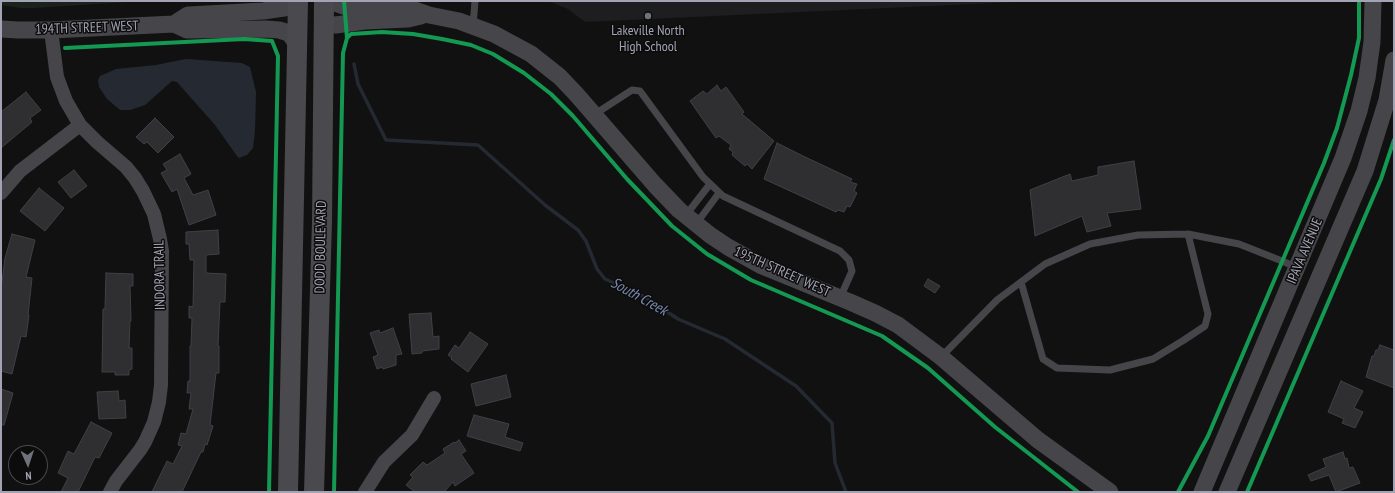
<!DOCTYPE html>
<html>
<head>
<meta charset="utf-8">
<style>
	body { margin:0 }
	#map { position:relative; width:1395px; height:493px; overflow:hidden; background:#111112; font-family:"PT Sans Narrow",sans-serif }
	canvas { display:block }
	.frame { position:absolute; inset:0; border:2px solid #a2a4b3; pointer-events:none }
	.north { position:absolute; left:8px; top:445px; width:40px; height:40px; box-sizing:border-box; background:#0c0c0d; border:1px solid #48494f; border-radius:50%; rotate:177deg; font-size:11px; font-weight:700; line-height:16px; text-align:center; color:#a2a4b3 }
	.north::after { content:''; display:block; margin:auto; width:14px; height:18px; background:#6f717b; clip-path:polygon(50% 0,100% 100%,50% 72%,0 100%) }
</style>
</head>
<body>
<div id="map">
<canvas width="1395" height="493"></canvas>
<div class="frame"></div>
<div class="north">N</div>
</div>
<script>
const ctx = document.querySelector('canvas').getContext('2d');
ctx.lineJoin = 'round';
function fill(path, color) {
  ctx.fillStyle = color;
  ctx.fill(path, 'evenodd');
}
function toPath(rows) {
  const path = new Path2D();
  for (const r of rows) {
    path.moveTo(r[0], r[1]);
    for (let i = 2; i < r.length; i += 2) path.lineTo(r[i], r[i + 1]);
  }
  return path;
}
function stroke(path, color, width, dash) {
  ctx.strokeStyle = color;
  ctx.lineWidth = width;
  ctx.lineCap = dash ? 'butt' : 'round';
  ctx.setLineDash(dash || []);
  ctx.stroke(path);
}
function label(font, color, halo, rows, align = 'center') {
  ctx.font = font + ' "PT Sans Narrow",sans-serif';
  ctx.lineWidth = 3;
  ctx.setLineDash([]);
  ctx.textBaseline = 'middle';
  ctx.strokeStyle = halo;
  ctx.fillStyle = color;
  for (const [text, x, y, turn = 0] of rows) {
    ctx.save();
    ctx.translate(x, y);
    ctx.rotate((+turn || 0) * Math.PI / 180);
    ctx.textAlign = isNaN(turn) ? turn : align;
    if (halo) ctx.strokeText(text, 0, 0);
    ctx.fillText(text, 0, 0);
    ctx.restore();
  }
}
const built = toPath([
	[548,1,1038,1,585,22,568,9]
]);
const green = toPath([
	[1,1,143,1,34,8,21,8,1,5]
]);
const water = toPath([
	[186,59,242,63,250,67,256,92,255,131,253,148,247,155,239,158,237,156,215,125,177,82,172,81,145,105,130,110,120,110,107,99,99,87,98,80,100,76,116,69,156,65]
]);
const stream = toPath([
	[354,64,358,84,386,140,478,145,545,205,578,230,586,241,597,269,605,279,645,297,678,319,725,339,796,386,832,423,835,463,846,492]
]);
const building = toPath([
	[717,85,721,91,726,87,744,112,742,114,774,141,752,169,747,164,745,166,732,155,733,152,729,149,731,145,719,136,716,138,690,101,703,91,707,94,717,85],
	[26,92,41,110,30,118,32,122,1,148,1,112,26,92],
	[155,118,174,137,158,153,147,142,144,144,136,137,155,118],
	[777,143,803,156,852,179,850,182,857,184,854,191,857,193,850,207,847,206,844,212,838,210,836,212,764,179,777,143],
	[180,154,191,174,184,178,193,195,208,190,216,215,189,225,177,189,172,192,161,173,167,170,163,164,180,154],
	[1134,161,1141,209,1107,213,1111,226,1087,232,1082,216,1035,236,1030,190,1070,174,1072,181,1098,175,1098,167,1134,161],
	[74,170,87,186,71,198,58,182,74,170],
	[39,188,64,208,45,231,20,211,39,188],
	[218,230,219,254,206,255,206,273,226,274,225,302,220,302,218,346,219,346,219,373,216,373,210,425,213,426,207,445,205,444,203,452,201,452,182,492,152,492,167,461,173,464,182,446,178,445,181,433,186,434,193,409,189,409,191,393,187,393,188,381,190,381,190,346,191,346,192,318,189,318,189,306,193,307,194,260,190,260,189,244,186,244,186,232,218,230],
	[12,234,35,240,26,277,32,278,28,315,29,315,26,337,21,336,12,374,1,371,1,290,5,258,12,234],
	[106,273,133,274,133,286,130,286,131,321,130,321,129,348,132,348,132,369,129,370,129,375,115,375,115,372,102,372,103,309,105,309,106,273],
	[928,279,940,286,935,293,924,286,928,279],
	[431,313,433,337,439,336,439,349,422,351,422,353,412,354,409,314,431,313],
	[393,328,402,354,396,355,396,365,383,369,382,367,377,369,373,357,378,355,370,333,379,330,380,333,393,328],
	[470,332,488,344,468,372,451,359,452,358,448,355,455,345,459,348,470,332],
	[1380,345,1394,350,1394,388,1366,377,1372,356,1374,356,1376,350,1378,350,1380,345],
	[506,375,511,397,476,406,471,384,506,375],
	[1341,381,1363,391,1354,408,1363,412,1355,428,1342,423,1344,419,1328,412,1341,381],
	[1,389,13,393,4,425,1,425,1,389],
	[118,391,119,401,125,400,126,418,99,419,97,392,118,391],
	[474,415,509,424,505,437,523,443,520,451,467,436,474,415],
	[91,422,112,433,99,458,95,457,78,492,61,492,68,478,58,473,68,451,74,454,91,422],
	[459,440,466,451,461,454,474,473,455,486,453,482,444,492,415,492,406,485,413,477,410,475,423,462,427,465,445,453,443,449,454,442,455,443,459,440],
	[1343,452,1345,459,1347,458,1349,468,1353,467,1360,483,1336,492,1329,475,1311,481,1308,475,1326,467,1323,459,1343,452]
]);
const service = toPath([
	[473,26,475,1],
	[595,114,632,90,640,91,703,177,723,196,840,251,849,260,852,271,840,298],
	[686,215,710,184],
	[696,224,719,193],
	[1021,282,1043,359,1057,368,1110,370,1153,359,1184,340,1205,326,1208,314,1188,234],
	[941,357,997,300,1045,264,1090,244,1138,235,1188,234,1239,244,1282,261,1298,268]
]);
const minor = toPath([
	[51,30,57,77,66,101,80,125,97,142,126,167,135,178,143,191,154,214,160,239,162,251,161,385,159,402,154,422,145,442,140,450,116,481,110,492],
	[1,193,20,171,80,125],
	[365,492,384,462,412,435,434,398]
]);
const tertiary = toPath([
	[335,1,338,4,349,8,377,6,396,7,412,9,429,15,459,21,494,34,531,54,560,77,577,95,655,185,679,210,710,235,728,247,762,266,850,302,875,313,898,325,941,357,1038,440,1110,492],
	[174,24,188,15,263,11,291,7,298,10],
	[324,24,336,25,365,21,408,19,421,16],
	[1,29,18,30,51,30,174,24,187,30,266,29,279,30,289,33,297,44],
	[1202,492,1343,158,1359,111,1367,78,1372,42,1373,1],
	[1227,492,1365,171,1387,100,1394,60]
]);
const secondary = toPath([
	[288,492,298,1],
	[314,492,322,222,324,1]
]);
const cycleway = toPath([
	[347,38,351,34,382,32,413,34,442,39,471,45,493,54,524,73,551,94,573,116,627,179,672,226,707,254,751,280,882,336,928,368,995,427,1078,492],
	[65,48,244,39,272,41,278,56,269,492],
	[334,492,343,53,347,38,344,1],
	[1178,492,1208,436,1324,163,1337,128,1351,75,1359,38,1359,1],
	[1247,492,1381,179,1394,140]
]);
const markers = [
	[648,16,4,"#6f717b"]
];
const streetNames = [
	["194TH STREET WEST",87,28,-2],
	["DODD BOULEVARD",321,247,-89],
	["IPAVA AVENUE",1305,251,-67],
	["195TH STREET WEST",782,272,24],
	["INDORA TRAIL",160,275,-91]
];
const poiNames = [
	["Lakeville North",648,31],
	["High School",648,47]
];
const waterNames = [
	["South Creek",639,297,29]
];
fill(built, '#1e1e20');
fill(green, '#1b221d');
fill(water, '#252a32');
stroke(stream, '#252a32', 3.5);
fill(building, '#2f2f31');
stroke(building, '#404146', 1);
stroke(service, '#46464a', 7);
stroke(minor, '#46464a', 14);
stroke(tertiary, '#46464a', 17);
stroke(secondary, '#4a4a4e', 20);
stroke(cycleway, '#139951', 4);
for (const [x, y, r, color] of markers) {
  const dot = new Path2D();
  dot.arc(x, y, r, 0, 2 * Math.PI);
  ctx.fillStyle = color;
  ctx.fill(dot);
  stroke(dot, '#0c0c0d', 1.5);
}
label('14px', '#a2a4b3', '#0c0c0d', streetNames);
label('14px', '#a2a4b3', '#0c0c0d', poiNames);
label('italic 15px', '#798aae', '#0c0c0d', waterNames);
</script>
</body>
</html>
